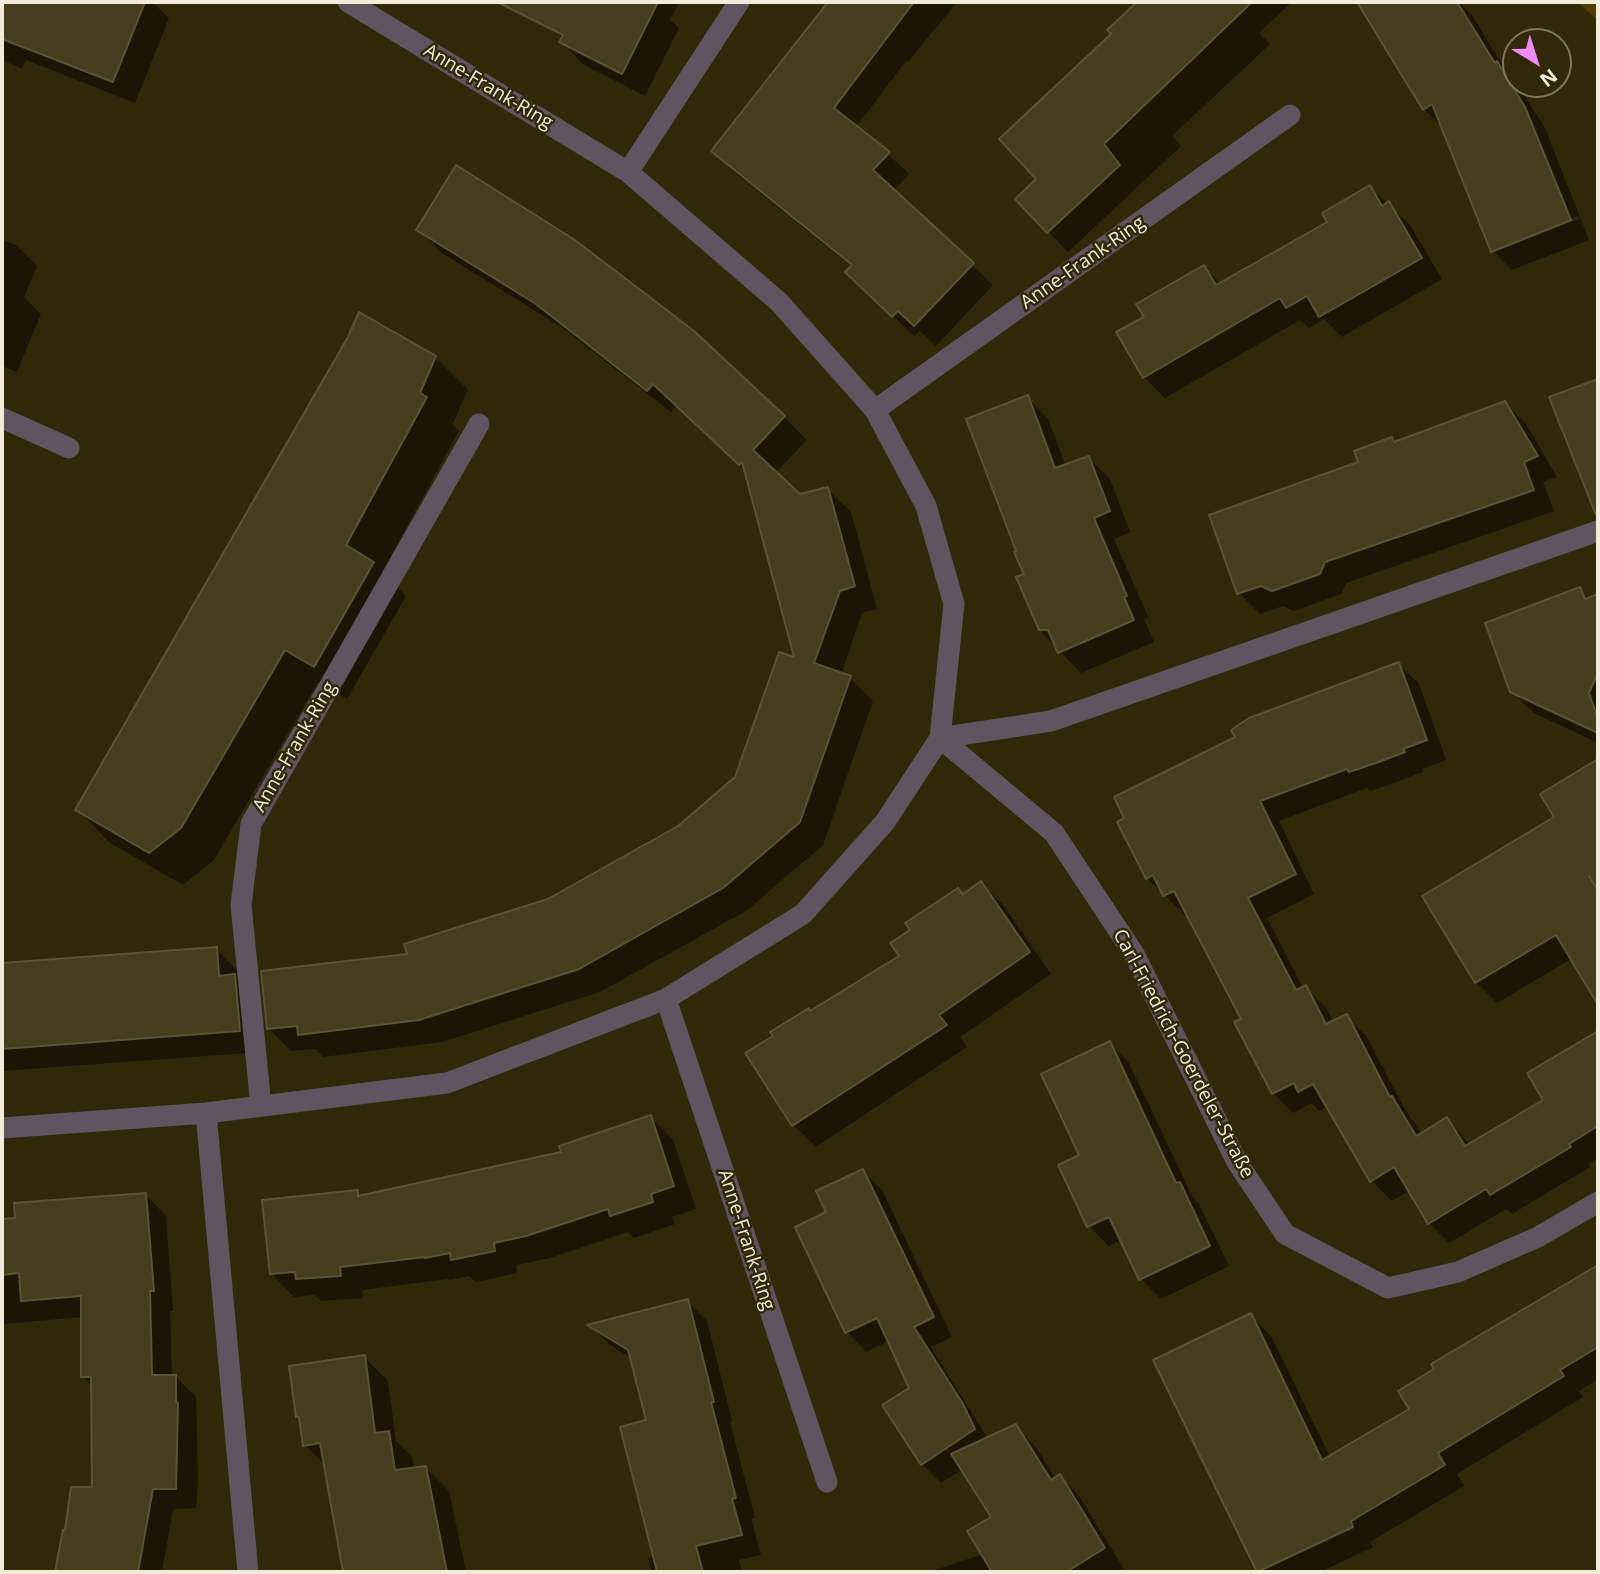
<!DOCTYPE html>
<html>
<head>
<meta charset="utf-8">
<style>
	body { margin:0 }
	#map { position:relative; width:1600px; height:1574px; overflow:hidden; background:#312809; font-family:"Open Sans",sans-serif }
	canvas { display:block }
	.frame { position:absolute; inset:0; border:4px solid #f1ebda; pointer-events:none }
	.north { position:absolute; left:1502px; top:28px; width:70px; height:70px; box-sizing:border-box; background:#312809; border:2px solid #7e765d; border-radius:50%; rotate:142deg; font-size:19px; font-weight:700; line-height:28px; text-align:center; color:#f1ebda }
	.north::after { content:''; display:block; margin:auto; width:24px; height:32px; background:#ef8bf7; clip-path:polygon(50% 0,100% 100%,50% 72%,0 100%) }
</style>
</head>
<body>
<div id="map">
<canvas width="1600" height="1574"></canvas>
<div class="frame"></div>
<div class="north">N</div>
</div>
<script>
const ctx = document.querySelector('canvas').getContext('2d');
ctx.lineJoin = 'round';
function fill(path, color) {
  ctx.fillStyle = color;
  ctx.fill(path, 'evenodd');
}
function toPath(rows) {
  const path = new Path2D();
  for (const r of rows) {
    path.moveTo(r[0], r[1]);
    for (let i = 2; i < r.length; i += 2) path.lineTo(r[i], r[i + 1]);
  }
  return path;
}
function stroke(path, color, width, dash) {
  ctx.strokeStyle = color;
  ctx.lineWidth = width;
  ctx.lineCap = dash ? 'butt' : 'round';
  ctx.setLineDash(dash || []);
  ctx.stroke(path);
}
function label(font, color, halo, rows, align = 'center') {
  ctx.font = font + ' "Open Sans",sans-serif';
  ctx.lineWidth = 5;
  ctx.setLineDash([]);
  ctx.textBaseline = 'middle';
  ctx.strokeStyle = halo;
  ctx.fillStyle = color;
  for (const [text, x, y, turn = 0] of rows) {
    ctx.save();
    ctx.translate(x, y);
    ctx.rotate((+turn || 0) * Math.PI / 180);
    ctx.textAlign = isNaN(turn) ? turn : align;
    if (halo) ctx.strokeText(text, 0, 0);
    ctx.fillText(text, 0, 0);
    ctx.restore();
  }
}
const green = toPath([
	[1577,2,1598,2,1598,20]
]);
const shadow = toPath([
	[2,2,152,2,169,18,135,103,26,60,22,69,2,60],
	[568,2,679,2,670,20,679,28,645,96,584,65,561,42,563,38,554,29],
	[830,2,957,2,908,62,906,61,856,127,888,154,909,174,893,191,993,285,936,346,920,331,914,336,869,293,853,268,734,172,713,151],
	[1140,2,1292,2,1259,33,1270,44,1172,136,1181,146,1068,252,1017,199,1039,179,1114,34,1110,30],
	[1359,2,1458,2,1472,15,1507,73,1517,84,1545,128,1589,240,1512,270,1493,251,1444,129,1424,109],
	[1578,216,1579,219,1500,250,1500,246],
	[1370,187,1410,225,1442,279,1342,337,1324,319,1309,328,1300,320,1165,398,1144,377,1147,318,1204,267,1221,284,1329,223],
	[418,229,784,417,807,440,775,473,800,496,827,489,851,512,877,609,862,613,841,675,850,678,873,701,823,845,746,911,600,992,442,1042,323,1057,315,1049,291,1051,268,1028,409,955,549,900,679,827,736,778,797,659,746,471,677,405,671,412,561,327,442,253],
	[2,240,16,245,37,266,24,297,41,314,17,372,2,366],
	[435,357,468,390,452,425,459,431,382,572,406,596,347,699,318,682,214,860,183,885,110,843,78,810],
	[1027,397,1048,419,1066,466,1089,458,1110,479,1130,532,1114,539,1148,617,1144,619,1154,642,1081,673,1043,634,1019,578,1026,575],
	[1505,403,1526,424,1557,477,1543,482,1554,511,1346,583,1341,594,1294,611,1283,606,1260,614,1239,593,1360,463,1392,439,1396,444],
	[1579,589,1589,599,1598,596,1598,743,1534,713,1511,691],
	[1399,664,1419,684,1446,760,1422,769,1423,772,1397,782,1370,791,1367,788,1279,821,1314,894,1267,918,1303,988,1305,987,1325,1007,1334,1022,1346,1016,1366,1036,1407,1113,1422,1134,1447,1119,1470,1145,1545,1101,1529,1073,1598,1032,1598,1158,1588,1164,1590,1167,1512,1214,1506,1209,1449,1243,1429,1223,1410,1190,1392,1201,1372,1181,1327,1107,1319,1111,1312,1103,1293,1113,1273,1093,1243,1019,1188,913,1185,915,1147,878],
	[1598,761,1598,943,1497,1003,1476,982,1424,896,1556,817,1543,794],
	[981,883,1003,905,1051,974,960,1037,967,1047,816,1147,794,1125,811,1013,902,956],
	[216,949,238,971,261,1052,2,1071,2,965],
	[1109,1043,1129,1063,1192,1196,1199,1204,1229,1266,1161,1299,1141,1279,1122,1240,1109,1246,1089,1226,1061,1165,1082,1156],
	[651,1117,673,1140,696,1209,672,1217,675,1224,634,1238,628,1232,550,1258,516,1265,517,1273,476,1282,469,1276,450,1280,448,1279,362,1290,363,1298,321,1301,314,1295,294,1297,272,1274,357,1192,362,1197,564,1153],
	[863,1171,882,1190,952,1337,931,1347,988,1439,1015,1426,1035,1446,1056,1479,1059,1476,1079,1496,1124,1569,1118,1572,929,1572,983,1554,993,1518,963,1469,941,1483,922,1464,912,1389,889,1341,866,1352,847,1332,828,1213],
	[146,1195,166,1216,173,1311,170,1311,172,1376,175,1376,196,1397,198,1481,196,1508,173,1509,162,1572,55,1572,57,1558,59,1559,93,1489,93,1387,83,1377,83,1317,2,1324,2,1221],
	[1598,1267,1598,1379,1579,1391,1583,1397,1457,1474,1464,1486,1370,1542,1373,1547,1320,1572,1258,1571,1251,1316,1271,1336,1330,1457,1411,1409,1436,1370,1433,1365],
	[687,1301,707,1321,732,1421,730,1422,755,1518,751,1519,761,1555,739,1560,742,1572,652,1572,648,1558,655,1556,648,1422,631,1358,609,1344,591,1326],
	[364,1357,388,1381,396,1441,412,1457,414,1469,425,1467,449,1491,466,1572,345,1572,326,1466,305,1445]
]);
const building = toPath([
	[2,2,145,2,113,82,2,39,2,2],
	[497,2,658,2,622,74,559,42,563,35,497,2],
	[828,2,914,2,834,108,890,152,873,170,974,263,914,326,898,311,892,317,845,272,852,265,711,151,828,2],
	[1137,2,1252,2,1104,144,1120,165,1047,233,1015,199,1036,179,999,139,1111,34,1107,30,1137,2],
	[1357,2,1457,2,1495,63,1497,61,1525,107,1571,220,1491,252,1432,104,1423,110,1357,2],
	[456,165,575,240,694,331,785,416,753,450,800,494,828,487,855,586,840,591,814,663,851,676,800,822,723,888,579,969,419,1020,298,1035,297,1026,267,1029,261,971,407,954,404,944,548,899,678,826,735,777,779,652,794,657,742,462,739,465,653,384,647,391,536,304,416,230,456,165],
	[1370,185,1382,206,1389,201,1422,258,1319,317,1307,296,1286,308,1280,298,1143,378,1116,332,1144,317,1136,304,1204,265,1216,285,1327,222,1322,213,1370,185],
	[359,312,436,356,420,393,427,397,346,545,374,562,314,667,285,650,181,828,149,853,75,810,348,337,359,312],
	[1598,379,1598,515,1596,515,1549,397,1598,379],
	[1028,395,1055,468,1089,456,1110,511,1094,518,1127,596,1124,597,1134,620,1058,653,1048,630,1039,630,1016,577,1024,574,1014,552,1016,551,966,419,1028,395],
	[1505,401,1538,456,1524,462,1534,490,1325,562,1320,574,1272,591,1261,586,1237,594,1209,515,1358,462,1354,451,1392,437,1394,442,1505,401],
	[1580,587,1585,599,1598,594,1598,673,1589,693,1598,719,1598,733,1510,692,1485,623,1580,587],
	[1399,662,1427,740,1403,749,1405,752,1376,763,1349,772,1347,769,1260,801,1296,874,1248,898,1296,990,1306,985,1326,1024,1347,1014,1390,1097,1392,1096,1416,1136,1447,1117,1465,1146,1543,1100,1527,1073,1598,1031,1598,1126,1569,1144,1571,1147,1490,1195,1486,1189,1428,1224,1394,1167,1370,1182,1313,1084,1298,1092,1294,1083,1272,1094,1234,1022,1241,1019,1174,891,1163,896,1153,875,1146,879,1117,822,1124,818,1114,797,1235,737,1231,730,1249,718,1399,662],
	[1598,759,1598,891,1589,876,1598,891,1598,1005,1556,935,1475,983,1422,896,1554,817,1540,794,1598,759],
	[981,881,1030,952,939,1015,947,1025,792,1126,745,1053,773,1036,770,1032,809,1008,810,1011,899,956,890,943,910,930,905,923,958,888,963,894,981,881],
	[217,947,219,976,235,974,240,1031,2,1049,2,963,217,947],
	[1110,1041,1176,1183,1180,1182,1210,1246,1139,1280,1109,1217,1087,1227,1058,1165,1079,1155,1041,1074,1110,1041],
	[651,1115,674,1186,651,1194,653,1202,610,1216,608,1209,526,1236,494,1243,495,1251,451,1260,450,1253,425,1258,425,1257,340,1267,341,1276,296,1279,295,1272,270,1274,262,1200,358,1190,358,1196,561,1152,559,1146,651,1115],
	[863,1169,934,1317,914,1327,963,1404,975,1429,921,1465,882,1405,909,1388,877,1318,845,1333,795,1227,826,1212,816,1191,863,1169],
	[146,1193,154,1291,150,1291,152,1375,176,1375,176,1402,178,1403,176,1489,153,1489,138,1572,55,1572,63,1530,65,1530,71,1487,92,1487,91,1377,81,1377,81,1296,21,1301,19,1273,2,1275,2,1219,15,1218,14,1203,146,1193],
	[1598,1265,1598,1347,1560,1370,1564,1376,1438,1453,1445,1465,1351,1521,1353,1527,1257,1572,1153,1360,1251,1313,1322,1460,1409,1409,1398,1391,1434,1369,1431,1364,1598,1265],
	[688,1299,714,1402,711,1402,736,1498,732,1499,742,1535,696,1546,703,1572,657,1572,620,1427,646,1420,628,1350,587,1325,688,1299],
	[365,1355,375,1433,389,1431,395,1470,426,1466,447,1572,343,1572,320,1443,303,1446,299,1417,296,1417,289,1366,365,1355],
	[1016,1424,1051,1480,1060,1474,1105,1548,1066,1572,992,1572,967,1531,991,1517,951,1454,1016,1424]
]);
const street = toPath([
	[628,172,739,2],
	[875,410,1290,115],
	[2,418,69,448],
	[940,738,1054,833,1134,954,1237,1162,1285,1234,1388,1288,1458,1272,1538,1237,1598,1202],
	[940,738,1051,721,1598,531],
	[666,999,827,1482],
	[261,1106,241,905,251,824,479,424],
	[206,1113,248,1572],
	[2,1128,206,1113,447,1083,666,999,803,914,885,822,940,738,954,604,926,506,875,410,779,302,628,172,348,2]
]);
const streetNames = [
	["Anne-Frank-Ring",488,87,31],
	["Anne-Frank-Ring",1083,263,-35],
	["Anne-Frank-Ring",295,747,-60],
	["Carl-Friedrich-Goerdeler-Straße",1183,1054,62],
	["Anne-Frank-Ring",746,1240,72]
];
fill(green, '#4e3e00');
fill(shadow, '#0007');
fill(building, '#463c1e');
stroke(building, '#5d5334', 2);
stroke(street, '#5f5560', 21);
label('19px', '#f1ebda', '#312809', streetNames);
</script>
</body>
</html>
